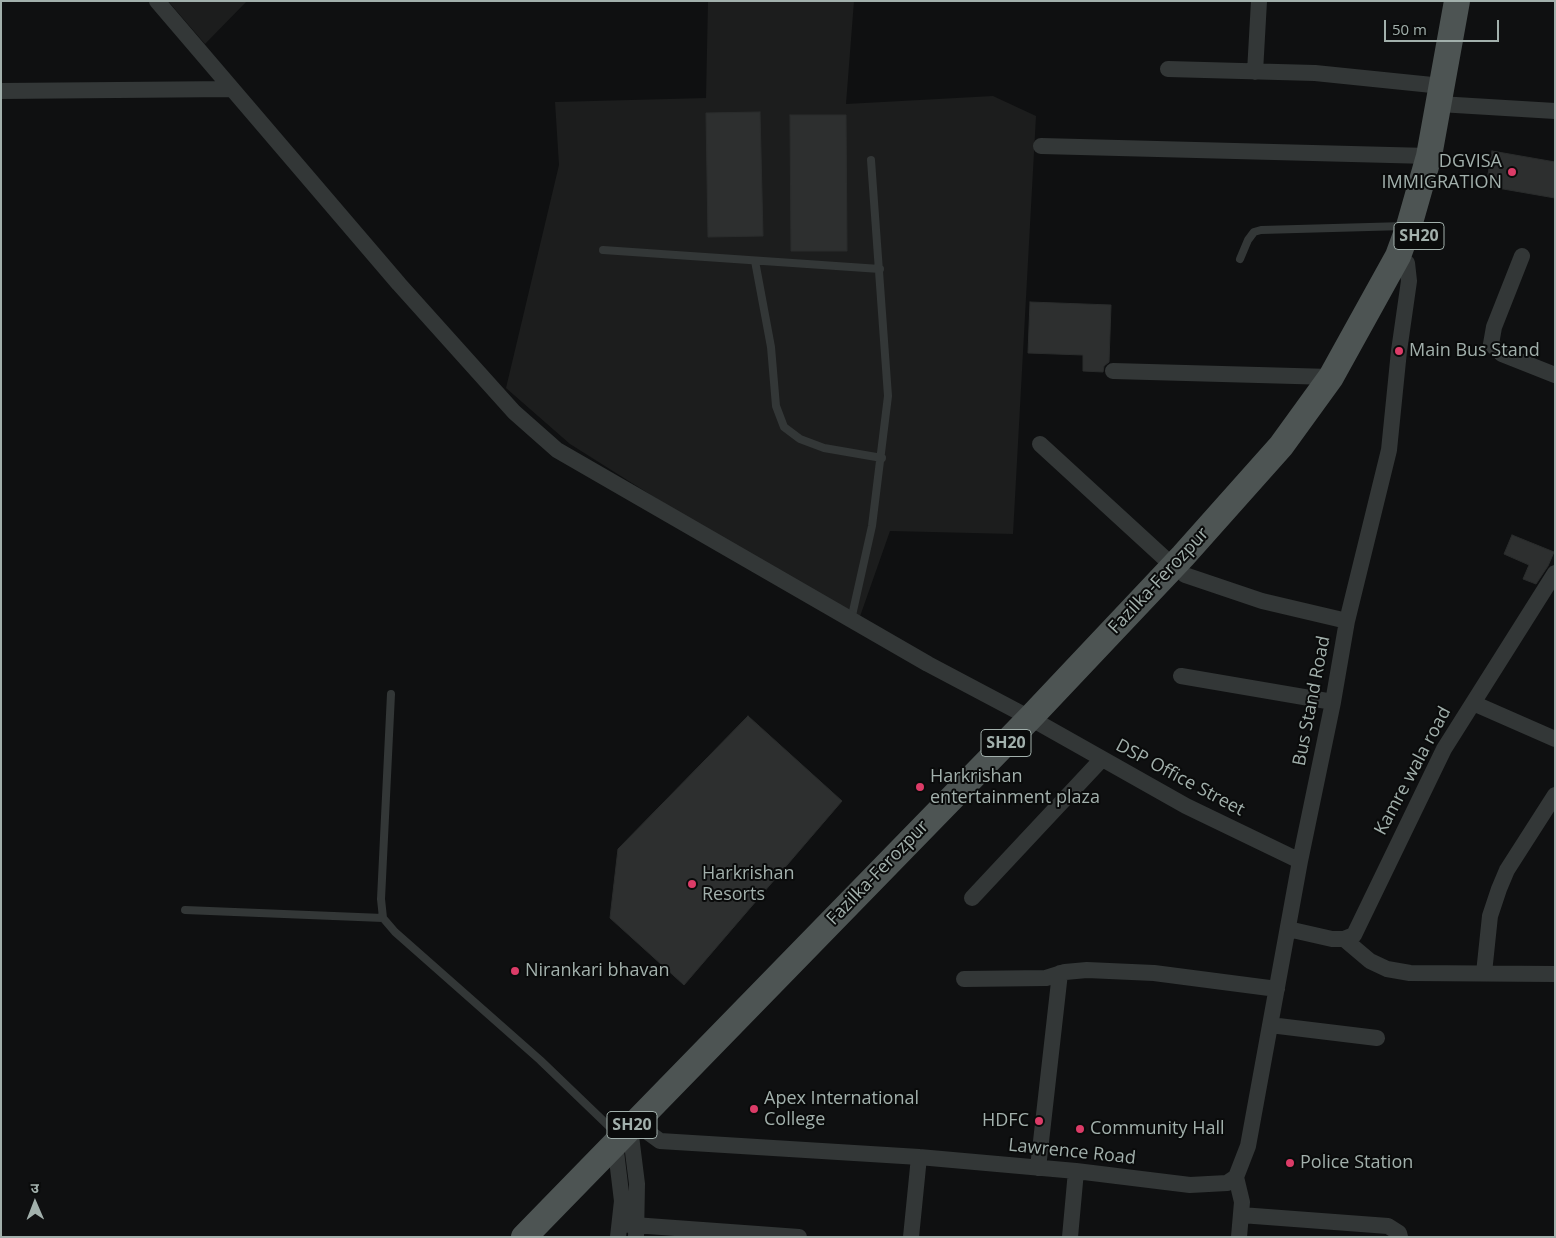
<!DOCTYPE html>
<html>
<head>
<meta charset="utf-8">
<style>
	body { margin:0 }
	#map { position:relative; width:1556px; height:1238px; overflow:hidden; background:#0f1011; font-family:"Open Sans","Noto Sans Devanagari",sans-serif }
	canvas { display:block }
	.frame { position:absolute; inset:0; border:2px solid #a2b0ac; pointer-events:none }
	.north { position:absolute; left:10px; top:1178px; width:50px; height:50px; -webkit-text-stroke:4px #0a0b0b; paint-order:stroke; rotate:359deg; font-size:14px; font-weight:700; line-height:20px; text-align:center; color:#a2b0ac }
	.north::after { content:''; display:block; margin:auto; width:18px; height:22px; background:#a2b0ac; clip-path:polygon(50% 0,100% 100%,50% 72%,0 100%) }
	.scale { position:absolute; left:1384px; top:20px; width:115px; height:22px; box-sizing:border-box; border:2px solid #a2b0ac; border-top:0; padding-left:6px; font-size:15px; line-height:18px; white-space:nowrap; color:#a2b0ac; -webkit-text-stroke:4px #0a0b0b; paint-order:stroke }
</style>
</head>
<body>
<div id="map">
<canvas width="1556" height="1238"></canvas>
<div class="frame"></div>
<div class="north">उ</div>
<div class="scale">50 m</div>
</div>
<script>
const ctx = document.querySelector('canvas').getContext('2d');
ctx.lineJoin = 'round';
function fill(path, color) {
  ctx.fillStyle = color;
  ctx.fill(path, 'evenodd');
}
function toPath(rows) {
  const path = new Path2D();
  for (const r of rows) {
    path.moveTo(r[0], r[1]);
    for (let i = 2; i < r.length; i += 2) path.lineTo(r[i], r[i + 1]);
  }
  return path;
}
function stroke(path, color, width, dash) {
  ctx.strokeStyle = color;
  ctx.lineWidth = width;
  ctx.lineCap = dash ? 'butt' : 'round';
  ctx.setLineDash(dash || []);
  ctx.stroke(path);
}
function label(font, color, halo, rows, align = 'center') {
  ctx.font = font + ' "Open Sans",sans-serif';
  ctx.lineWidth = 4;
  ctx.setLineDash([]);
  ctx.textBaseline = 'middle';
  ctx.strokeStyle = halo;
  ctx.fillStyle = color;
  for (const [text, x, y, turn = 0] of rows) {
    ctx.save();
    ctx.translate(x, y);
    ctx.rotate((+turn || 0) * Math.PI / 180);
    ctx.textAlign = isNaN(turn) ? turn : align;
    if (halo) ctx.strokeText(text, 0, 0);
    ctx.fillText(text, 0, 0);
    ctx.restore();
  }
}
const built = toPath([
	[168,1,247,1,205,44],
	[708,1,854,1,846,104,993,96,1036,116,1013,534,890,531,857,625,570,444,506,388,559,165,555,102,706,98]
]);
const building = toPath([
	[760,112,763,236,708,237,706,113,760,112],
	[790,115,846,115,847,251,791,251,790,115],
	[1492,151,1555,162,1555,198,1486,186,1492,151],
	[1030,302,1111,305,1109,362,1104,366,1103,372,1083,371,1083,355,1028,353,1030,302],
	[1512,535,1554,552,1548,566,1536,584,1523,579,1529,565,1504,554,1512,535],
	[748,716,842,801,684,985,610,918,618,849,748,716]
]);
const service = toPath([
	[603,250,880,269],
	[1240,259,1248,240,1254,232,1261,230,1405,226],
	[755,261,771,347,776,406,784,427,800,439,824,448,882,458],
	[851,620,872,526,888,396,871,160],
	[391,694,381,899,383,918,395,932,540,1060,617,1134],
	[185,910,383,918]
]);
const minor = toPath([
	[157,1,399,284,514,412,557,450,928,664,1030,718,1186,806,1300,861],
	[1168,69,1315,73,1442,86],
	[1255,72,1259,1],
	[1,91,232,89],
	[1439,104,1555,111],
	[1041,146,1429,156],
	[1522,256,1494,327,1491,344,1502,354,1555,375],
	[1113,371,1331,377],
	[1040,444,1173,566],
	[1185,575,1262,601,1347,621],
	[1181,676,1333,702],
	[1473,703,1555,739],
	[972,898,1102,759],
	[1288,929,1332,939,1344,939,1354,935,1444,749,1555,573],
	[1344,939,1370,961,1387,969,1410,973,1555,974],
	[1484,973,1490,916,1499,889,1507,870,1555,795],
	[964,979,1046,978,1065,972,1087,970,1154,973,1277,989],
	[1270,1025,1377,1038],
	[638,1120,649,1133,660,1141,919,1157,1076,1171,1190,1185,1227,1183,1236,1177,1248,1146,1300,861,1333,702,1347,621,1389,450,1399,351,1409,281,1407,263],
	[630,1128,637,1184,636,1237],
	[615,1143,622,1201,618,1237],
	[1038,1168,1060,973],
	[1236,1177,1242,1202,1239,1237],
	[1241,1215,1388,1226,1399,1233,1400,1237],
	[620,1224,799,1237],
	[911,1237,919,1157],
	[1070,1237,1076,1171]
]);
const primary = toPath([
	[524,1237,1030,718,1183,556,1281,446,1331,377,1398,256,1409,226,1429,156,1457,1]
]);
const markers = [
	[1512,172,5,"#dc3c68"],
	[1399,351,5,"#dc3c68"],
	[920,787,5,"#dc3c68"],
	[692,884,5,"#dc3c68"],
	[515,971,5,"#dc3c68"],
	[754,1109,5,"#dc3c68"],
	[1039,1121,5,"#dc3c68"],
	[1080,1129,5,"#dc3c68"],
	[1290,1163,5,"#dc3c68"]
];
const shields = [
	[1419,236,50],
	[1006,743,50],
	[632,1125,50]
];
const shieldNames = [
	["SH20",1419,236],
	["SH20",1006,743],
	["SH20",632,1125]
];
const poiNames = [
	["DGVISA",1502,162,"right"],
	["IMMIGRATION",1502,183,"right"],
	["Main Bus Stand",1409,351],
	["Harkrishan",930,777],
	["entertainment plaza",930,798],
	["Harkrishan",702,874],
	["Resorts",702,895],
	["Nirankari bhavan",525,971],
	["Apex International",764,1099],
	["College",764,1120],
	["HDFC",1029,1121,"right"],
	["Community Hall",1090,1129],
	["Police Station",1300,1163]
];
const streetNames = [
	["Fazilka-Ferozpur",1159,581,-47],
	["Bus Stand Road",1312,701,-79],
	["Kamre wala road",1413,771,-62],
	["DSP Office Street",1180,778,28],
	["Fazilka-Ferozpur",878,873,-46],
	["Lawrence Road",1072,1152,6]
];
fill(built, '#1c1d1d');
fill(building, '#2d2f2f');
stroke(building, '#2a2c2c', 1);
stroke(service, '#333737', 8);
stroke(minor, '#333737', 16);
stroke(primary, '#4d5453', 26);
for (const [x, y, r, color] of markers) {
  const dot = new Path2D();
  dot.arc(x, y, r, 0, 2 * Math.PI);
  ctx.fillStyle = color;
  ctx.fill(dot);
  stroke(dot, '#0a0b0b', 2);
}
for (const [x, y, w] of shields) {
  const box = new Path2D();
  box.roundRect(x - w / 2, y - 13.5, w, 27, 4);
  ctx.fillStyle = '#0a0b0b';
  ctx.fill(box);
  stroke(box, '#a2b0ac', 1);
}
label('bold 16px', '#a2b0ac', null, shieldNames);
label('18px', '#a2b0ac', '#0a0b0b', poiNames, 'left');
label('18px', '#a2b0ac', '#0a0b0b', streetNames);
</script>
</body>
</html>
